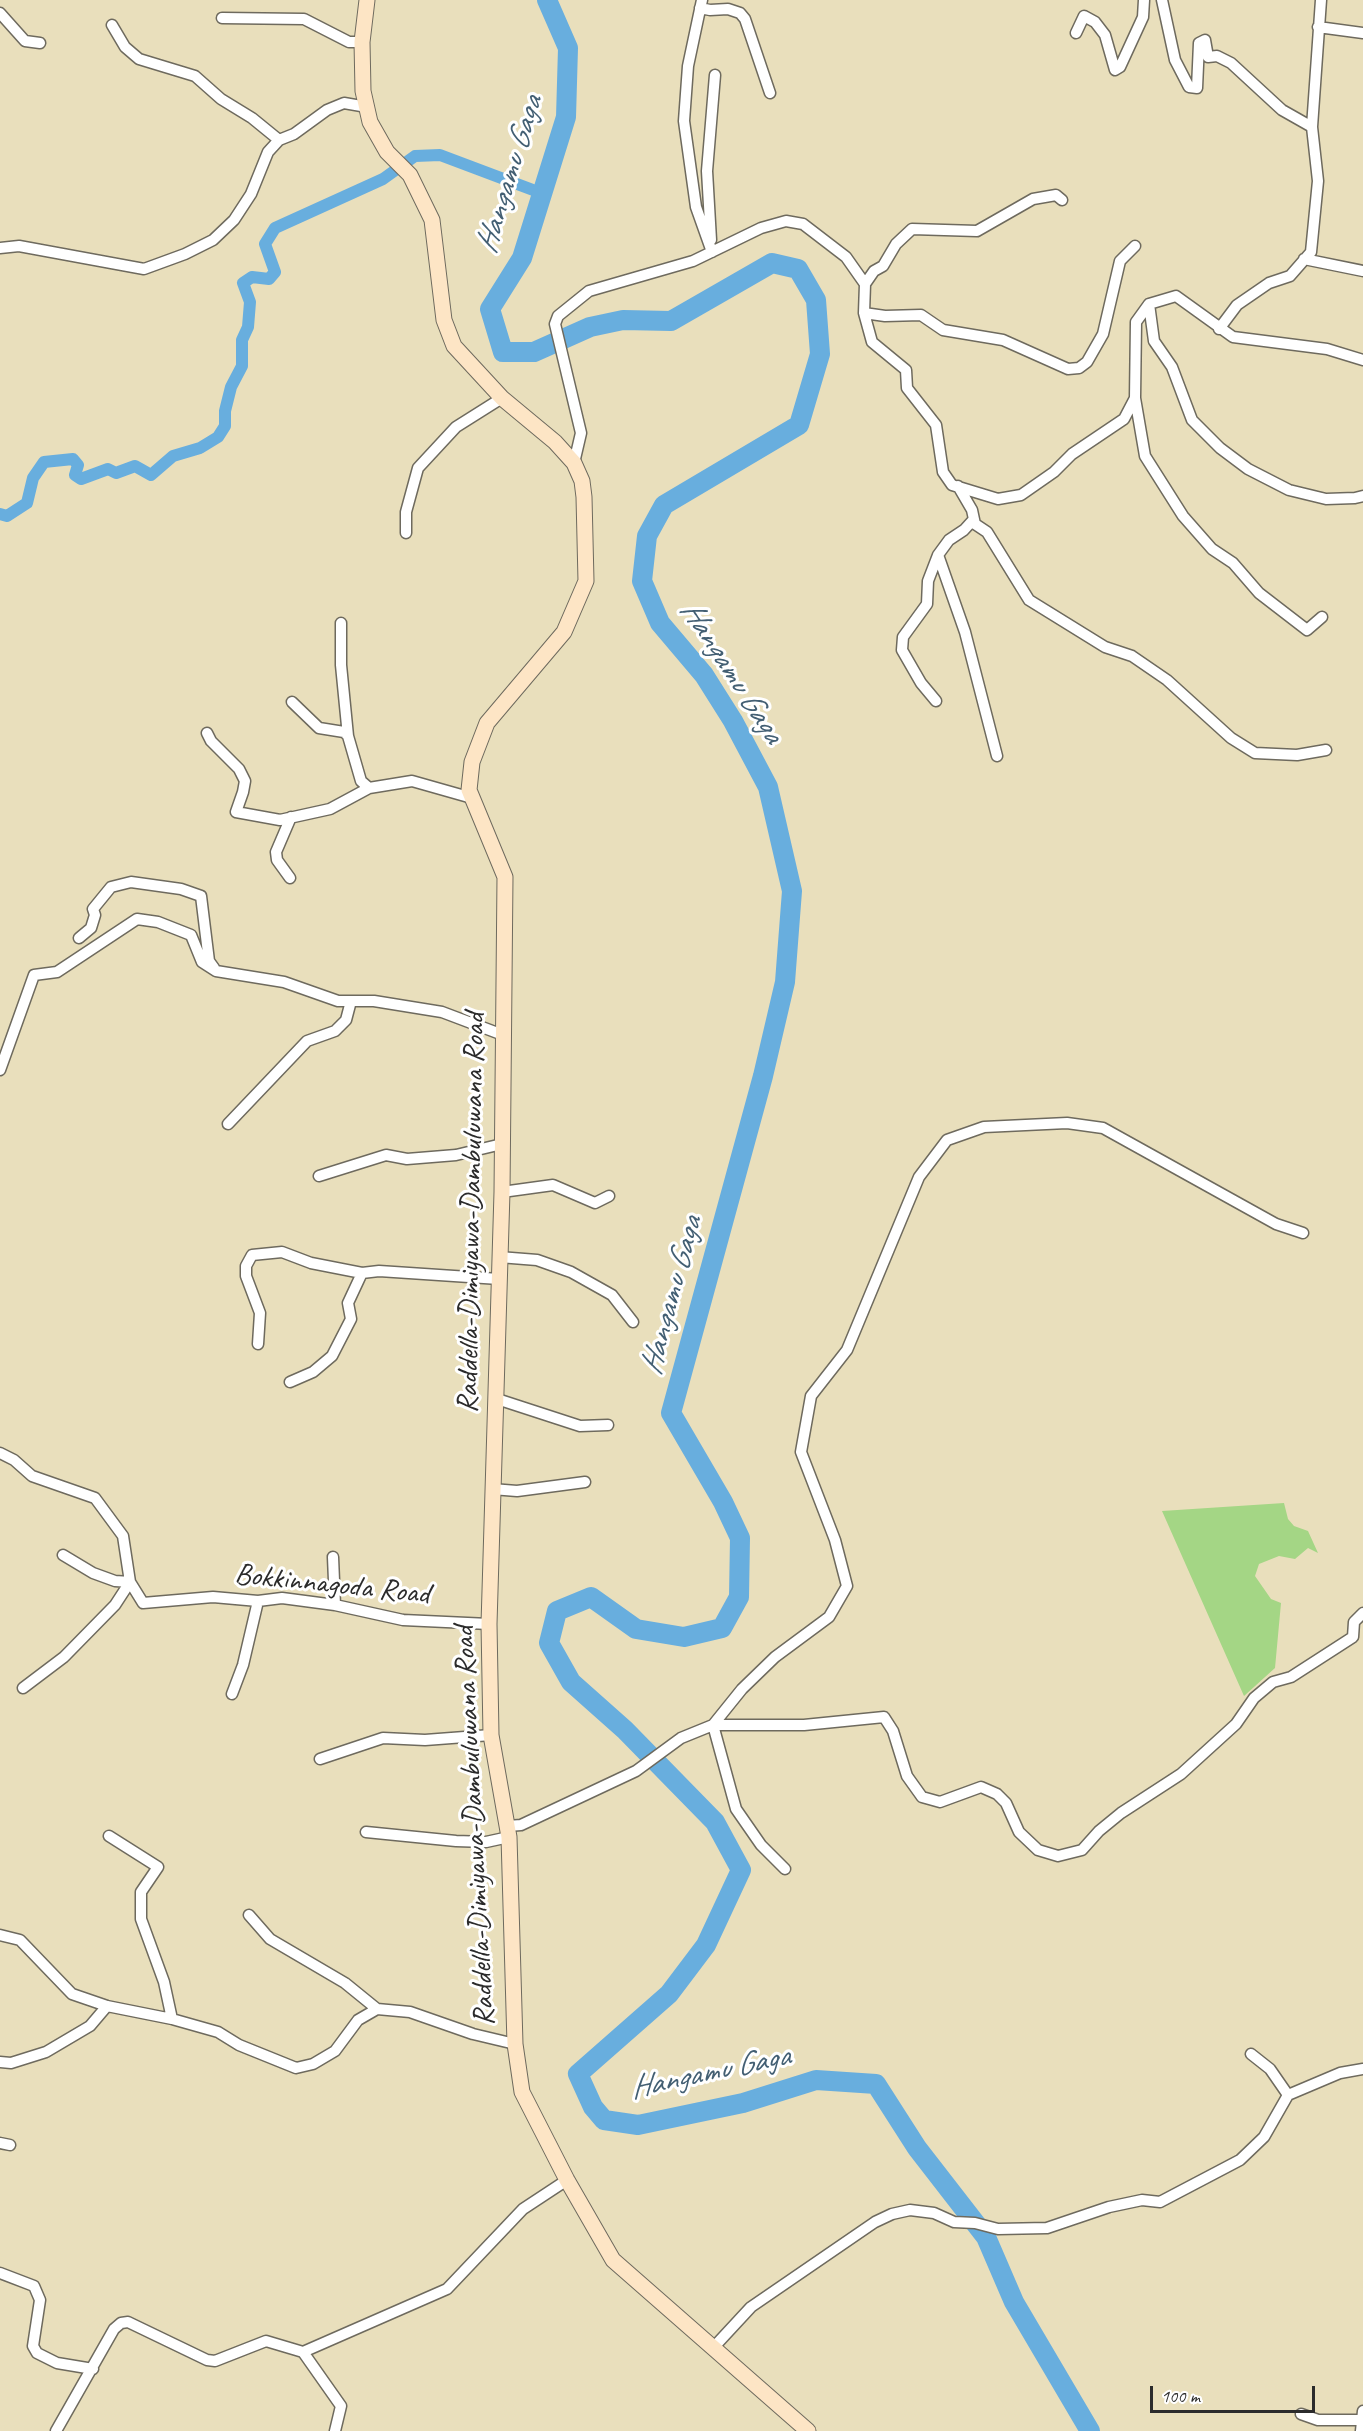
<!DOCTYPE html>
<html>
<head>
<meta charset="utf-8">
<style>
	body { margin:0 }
	#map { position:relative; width:1363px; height:2431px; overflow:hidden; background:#e9dfbc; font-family:Caveat,sans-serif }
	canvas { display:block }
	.scale { position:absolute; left:1150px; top:2386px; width:165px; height:27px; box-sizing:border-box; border:3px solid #2b2b2b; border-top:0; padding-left:8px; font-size:18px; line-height:21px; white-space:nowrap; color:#2b2b2b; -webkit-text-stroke:4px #fff; paint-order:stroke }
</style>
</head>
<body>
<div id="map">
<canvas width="1363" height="2431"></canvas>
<div class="scale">100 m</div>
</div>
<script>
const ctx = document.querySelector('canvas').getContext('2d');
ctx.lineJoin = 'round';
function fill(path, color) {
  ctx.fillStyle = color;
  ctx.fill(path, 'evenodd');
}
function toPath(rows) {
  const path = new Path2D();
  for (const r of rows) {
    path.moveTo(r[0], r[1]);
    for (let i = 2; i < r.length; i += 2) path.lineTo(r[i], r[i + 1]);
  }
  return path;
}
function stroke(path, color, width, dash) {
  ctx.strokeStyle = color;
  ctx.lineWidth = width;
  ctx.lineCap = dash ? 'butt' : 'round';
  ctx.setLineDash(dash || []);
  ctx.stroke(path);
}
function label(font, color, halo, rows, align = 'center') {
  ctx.font = font + ' Caveat,sans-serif';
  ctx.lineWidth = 6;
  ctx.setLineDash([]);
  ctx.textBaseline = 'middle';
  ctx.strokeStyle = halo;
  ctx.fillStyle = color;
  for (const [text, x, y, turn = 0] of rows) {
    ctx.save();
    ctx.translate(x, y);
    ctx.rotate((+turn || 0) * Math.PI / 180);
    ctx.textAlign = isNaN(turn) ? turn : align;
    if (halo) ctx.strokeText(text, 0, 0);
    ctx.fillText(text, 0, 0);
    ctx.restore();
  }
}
const green = toPath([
	[1284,1503,1288,1519,1294,1526,1308,1531,1318,1553,1308,1548,1295,1559,1279,1556,1259,1564,1255,1576,1271,1599,1281,1603,1275,1668,1244,1696,1162,1511]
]);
const canal = toPath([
	[0,514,7,516,27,503,33,478,44,462,73,459,78,465,75,475,81,479,108,469,116,473,135,466,151,475,173,456,200,448,218,437,225,426,225,411,231,387,242,366,242,340,248,327,250,302,243,283,252,277,269,279,275,272,265,244,275,228,383,179,415,156,440,155,541,193]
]);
const river = toPath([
	[547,0,568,48,566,117,522,258,490,309,503,352,534,352,590,327,623,320,671,321,772,263,798,269,816,300,820,354,799,425,664,505,647,536,642,581,660,623,704,675,733,721,768,787,792,891,785,982,763,1076,671,1413,723,1502,740,1538,739,1597,722,1628,684,1637,636,1629,591,1597,557,1611,549,1643,571,1682,625,1730,715,1822,741,1870,706,1945,669,1994,578,2074,593,2107,604,2120,638,2125,743,2103,816,2080,876,2084,917,2148,986,2237,1014,2302,1090,2431]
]);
const street = toPath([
	[702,0,688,66,684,121,696,207,712,252],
	[1162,0,1175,60,1189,87,1197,88,1199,43,1205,40,1208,57,1217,56,1231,63,1282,110,1312,127],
	[700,8,710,10,728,9,740,13,745,19,770,93],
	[0,13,25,41,40,43],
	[222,18,304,19,349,42,362,42],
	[112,25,125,47,139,59,195,76,221,99,252,118,279,140],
	[1318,27,1363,33],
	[1076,33,1084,16,1095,22,1105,35,1115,70,1120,67,1143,17,1144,0],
	[711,240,707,171,715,75],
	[0,248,19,246,144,269,185,254,213,240,234,220,251,194,268,152,279,140,294,134,327,110,344,103,367,107],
	[1304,259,1363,271],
	[865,284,874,271,883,266,896,244,912,229,977,231,1033,199,1056,195,1062,200],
	[1149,304,1154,341,1172,367,1192,420,1220,448,1248,469,1289,490,1326,499,1355,498,1363,496],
	[864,313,885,316,921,315,943,330,1003,340,1068,369,1079,368,1087,362,1103,334,1120,261,1135,246],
	[1219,329,1237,305,1269,283,1290,276,1311,252,1318,181,1312,127,1321,0],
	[1135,398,1145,456,1183,516,1212,549,1233,563,1259,593,1307,630,1322,617],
	[574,463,581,433,555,324,558,316,589,291,693,261,761,228,786,221,803,224,846,257,865,284,864,313,872,342,906,370,907,388,936,425,943,472,952,485,998,499,1021,495,1054,472,1072,454,1124,419,1135,398,1136,322,1149,304,1176,296,1233,337,1327,349,1363,360],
	[958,486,972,510,975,524,987,532,1029,600,1105,647,1132,656,1167,680,1231,738,1255,753,1297,755,1326,750],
	[406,533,406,512,418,468,456,427,502,398],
	[938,555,965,632,997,756],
	[341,623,341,665,348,736],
	[936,701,921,683,902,650,903,637,927,604,928,581,938,555,949,540,964,530,974,519],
	[292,702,319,728,344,732,348,736,361,781,369,788,412,781,472,798],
	[207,733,211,741,239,769,245,781,243,792,236,812,280,820,330,809,369,788],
	[290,878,277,860,276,852,291,817],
	[79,938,91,928,95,915,93,909,111,887,131,882,181,889,201,896,209,961,214,968],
	[0,1070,34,975,57,972,137,919,158,922,191,935,202,962,216,971,284,982,338,1001,374,1001,442,1012,503,1035],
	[228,1124,307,1041,335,1031,346,1020,351,1001],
	[319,1176,386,1155,407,1159,456,1155,502,1144],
	[502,1192,553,1185,595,1203,609,1196],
	[499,1257,537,1260,571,1272,612,1295,633,1322],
	[258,1344,260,1313,246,1276,246,1266,252,1255,282,1252,311,1263,362,1273,379,1271,499,1279],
	[290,1382,313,1372,332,1356,351,1319,348,1303,362,1273],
	[497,1399,580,1426,608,1425],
	[0,1453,14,1460,32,1476,95,1498,123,1536,130,1582,143,1603,213,1597,258,1601,282,1598,335,1605,403,1620,489,1624],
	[492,1489,517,1491,585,1482],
	[333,1557,335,1605],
	[23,1688,64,1657,115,1605,130,1582,115,1581,93,1573,63,1555],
	[232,1694,243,1665,258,1601],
	[320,1759,383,1738,425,1740,491,1735],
	[508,1826,521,1825,636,1771,681,1738,713,1725,804,1725,884,1717,893,1731,907,1776,922,1797,940,1802,981,1787,997,1794,1006,1803,1019,1832,1038,1850,1058,1856,1082,1850,1099,1831,1121,1813,1181,1774,1236,1724,1254,1698,1273,1682,1291,1677,1353,1637,1354,1622,1363,1613],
	[366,1832,456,1841,486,1842,509,1837],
	[109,1836,158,1867,141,1892,141,1919,164,1982,172,2019],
	[785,1869,761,1845,736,1809,713,1725,742,1689,775,1657,829,1617,847,1586,835,1540,801,1452,811,1396,847,1350,919,1177,947,1140,984,1127,1067,1123,1103,1128,1276,1224,1303,1233],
	[249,1915,270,1939,345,1983,377,2009],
	[0,1935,20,1940,72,1994,107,2006,172,2019,218,2032,239,2045,296,2068,313,2064,335,2051,358,2020,377,2009,410,2012,473,2034,515,2044],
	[1251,2054,1270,2069,1288,2095],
	[0,2062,11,2063,46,2052,90,2026,107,2006],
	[0,2143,10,2145],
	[0,2273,34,2286,40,2300,33,2346,37,2353,57,2363,93,2369],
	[713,2348,751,2307,875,2222,892,2214,910,2210,934,2213,954,2222,975,2223,998,2229,1047,2228,1109,2207,1142,2200,1160,2202,1240,2160,1264,2137,1288,2095,1340,2073,1363,2069],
	[303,2352,341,2406,335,2431],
	[1301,2414,1318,2420,1362,2420],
	[56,2431,114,2329,121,2323,128,2322,207,2360,215,2361,266,2341,303,2352,447,2289,523,2209,567,2180],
	[1361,2431,1363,2411]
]);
const secondary = toPath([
	[367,0,362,42,363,91,370,122,387,152,410,175,432,220,444,320,454,346,502,398,555,442,574,463,582,481,584,497,586,581,564,632,487,723,472,762,469,790,505,877,502,1192,489,1624,491,1735,509,1837,515,2044,522,2092,567,2180,613,2260,808,2431]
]);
const streetNames = [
	["Raddella-Dimiyawa-Dambuluwana Road",472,1213,-89],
	["Bokkinnagoda Road",332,1585,6],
	["Raddella-Dimiyawa-Dambuluwana Road",475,1826,-93]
];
const waterNames = [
	["Hangamu Gaga",510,175,-73],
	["Hangamu Gaga",731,672,57],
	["Hangamu Gaga",672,1296,-75],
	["Hangamu Gaga",710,2073,-12]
];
fill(green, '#a4d685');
stroke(canal, '#68aede', 12);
stroke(river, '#68aede', 20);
stroke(street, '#6e6a5e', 13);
stroke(secondary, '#6e6a5e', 17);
stroke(street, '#fff', 10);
stroke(secondary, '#fde5c5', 15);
label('30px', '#2b2b2b', '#fff', streetNames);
label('italic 32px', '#435f73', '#fff', waterNames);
</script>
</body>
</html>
